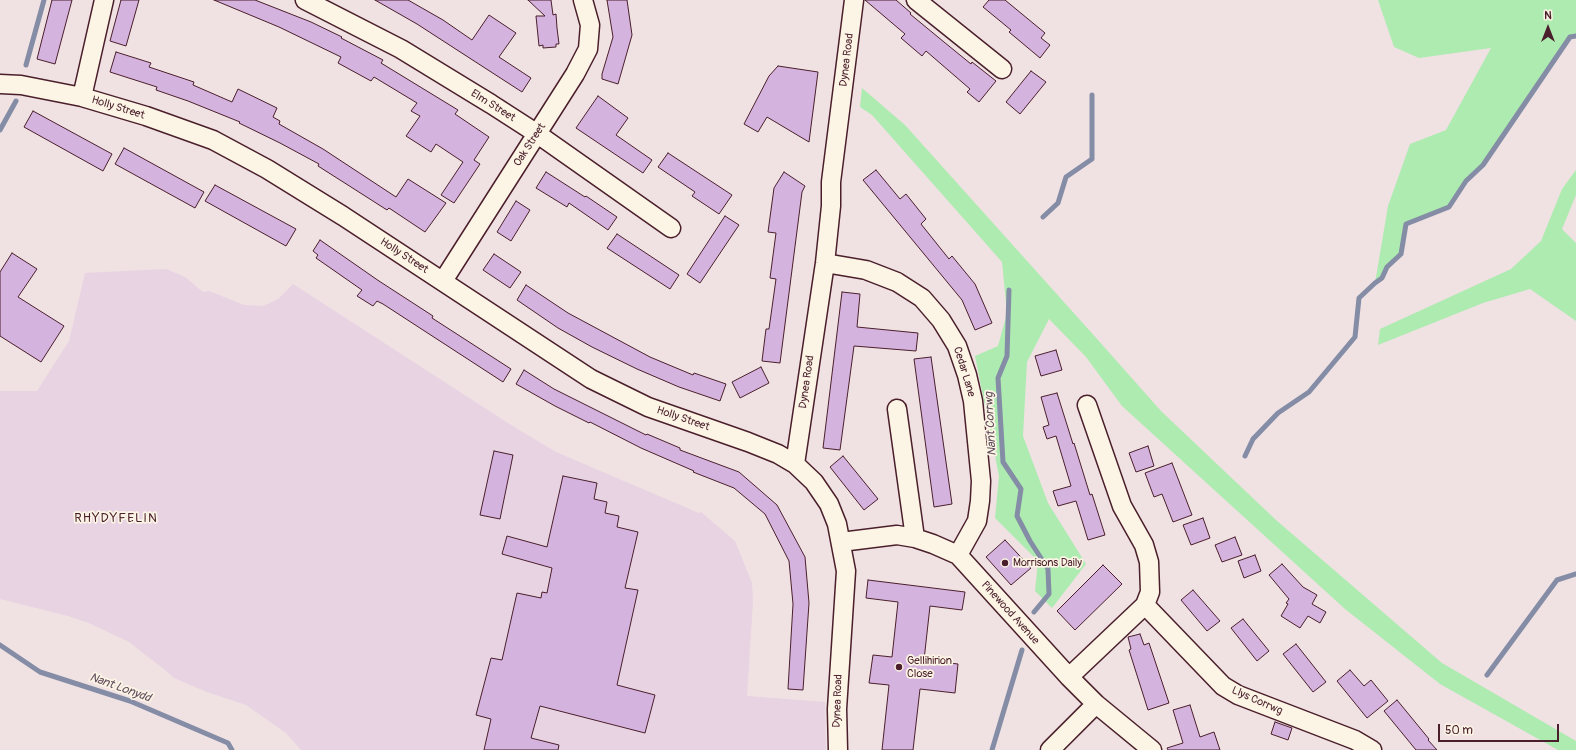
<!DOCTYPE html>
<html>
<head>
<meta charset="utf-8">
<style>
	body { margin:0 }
	#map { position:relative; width:1576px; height:750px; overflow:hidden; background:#f0e1e3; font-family:Pangolin,sans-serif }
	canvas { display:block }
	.north { position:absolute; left:1528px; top:8px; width:40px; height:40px; -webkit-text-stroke:3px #fcf5e5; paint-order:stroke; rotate:0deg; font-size:11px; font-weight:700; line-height:16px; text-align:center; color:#4a1f2b }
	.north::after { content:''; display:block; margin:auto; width:14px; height:18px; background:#4a1f2b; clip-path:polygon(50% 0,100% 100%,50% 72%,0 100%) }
	.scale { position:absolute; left:1438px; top:724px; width:121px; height:18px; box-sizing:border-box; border:2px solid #4a1f2b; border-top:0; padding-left:5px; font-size:12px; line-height:14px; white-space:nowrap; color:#4a1f2b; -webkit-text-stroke:3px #fcf5e5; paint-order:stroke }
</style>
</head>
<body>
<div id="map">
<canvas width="1576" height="750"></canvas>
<div class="north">N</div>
<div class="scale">50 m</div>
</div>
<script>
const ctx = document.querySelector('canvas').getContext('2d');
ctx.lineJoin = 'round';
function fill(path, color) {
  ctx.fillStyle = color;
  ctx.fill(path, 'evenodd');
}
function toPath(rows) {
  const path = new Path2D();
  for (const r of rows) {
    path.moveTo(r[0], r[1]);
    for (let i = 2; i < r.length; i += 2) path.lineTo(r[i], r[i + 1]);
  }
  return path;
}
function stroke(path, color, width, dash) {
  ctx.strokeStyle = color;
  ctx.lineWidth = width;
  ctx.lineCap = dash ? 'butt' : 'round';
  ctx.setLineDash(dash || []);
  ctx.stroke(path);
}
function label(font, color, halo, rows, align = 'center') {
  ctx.font = font + ' Pangolin,sans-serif';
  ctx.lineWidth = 3.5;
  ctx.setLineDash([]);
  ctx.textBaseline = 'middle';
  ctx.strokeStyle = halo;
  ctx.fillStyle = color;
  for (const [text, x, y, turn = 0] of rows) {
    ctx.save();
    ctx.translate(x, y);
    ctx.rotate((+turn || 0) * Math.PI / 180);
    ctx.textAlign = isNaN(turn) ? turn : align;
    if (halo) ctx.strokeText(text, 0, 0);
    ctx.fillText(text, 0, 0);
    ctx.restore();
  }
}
const built = toPath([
	[166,269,185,277,203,292,209,291,244,305,263,306,268,304,278,299,293,284,511,425,556,452,699,513,701,512,735,541,752,583,753,601,747,696,825,702,826,750,301,750,286,733,246,705,207,692,174,678,165,670,129,642,89,623,68,616,0,599,0,391,37,391,69,341,85,273]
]);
const green = toPath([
	[1378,0,1576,0,1576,36,1570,37,1483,165,1466,181,1449,207,1406,224,1401,254,1387,267,1382,278,1375,283,1388,206,1410,144,1446,130,1491,48,1419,58,1394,47],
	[862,88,905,125,1098,340,1161,411,1276,520,1442,663,1576,741,1576,750,1558,750,1440,684,1345,609,1122,406,1086,357,1049,319,1027,362,1023,436,1048,503,1086,564,1052,608,1035,591,1038,561,995,518,999,476,975,356,998,346,1007,313,1002,262,872,115,860,107],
	[1576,170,1576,195,1562,229,1576,243,1576,321,1530,289,1483,303,1378,345,1380,329,1511,269,1541,241,1562,189]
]);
const stream = toPath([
	[26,65,44,0],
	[0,130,16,101],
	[1043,217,1058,203,1066,177,1092,159,1092,95],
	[1009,290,1007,356,998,378,1003,462,1021,489,1017,516,1030,541,1048,569,1049,594,1034,612],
	[1245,456,1253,439,1278,413,1309,392,1355,337,1359,298,1375,283,1382,278,1387,267,1401,254,1406,224,1449,207,1466,181,1483,165,1570,37,1576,36],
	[0,645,40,672,130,701,228,743,232,750],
	[1487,675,1557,580,1576,574],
	[992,750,1022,650]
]);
const building = toPath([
	[52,0,72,0,55,64,37,59,52,0],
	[121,0,139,0,126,46,110,41,121,0],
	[214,0,255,0,311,22,342,37,341,38,383,60,381,63,458,110,455,114,489,137,474,160,480,164,454,203,441,195,463,162,436,144,431,152,406,136,420,116,411,111,417,103,374,77,371,81,338,63,341,57,279,27,214,0],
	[375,0,408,0,443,20,472,40,489,15,516,33,499,57,531,78,522,92,417,24,375,0],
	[528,0,551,0,553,15,556,14,557,28,559,44,556,44,556,47,543,48,543,45,539,46,536,16,545,16,528,0],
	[607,0,627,0,632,35,618,84,602,79,602,74,613,37,607,0],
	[865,0,896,0,911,13,910,14,944,42,971,64,972,62,996,81,979,102,967,92,970,89,926,51,922,56,901,38,905,34,865,0],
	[989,0,1005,0,1045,33,1041,38,1050,45,1040,58,1009,32,1011,30,983,7,989,0],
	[116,52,151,63,149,67,194,82,193,85,232,102,238,89,277,108,273,117,280,121,279,124,323,149,396,197,408,179,446,203,425,232,389,208,387,210,351,187,318,166,319,164,280,143,239,123,240,122,188,101,156,90,157,87,110,72,116,52],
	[778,66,818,72,809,142,767,117,758,132,744,124,769,76,778,66],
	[1031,71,1046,82,1020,114,1006,102,1031,71],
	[598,96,628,118,616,135,652,160,643,173,576,128,598,96],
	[33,111,112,154,103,171,24,127,33,111],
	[124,148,204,192,195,208,115,164,124,148],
	[668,153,732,195,719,214,692,196,695,192,658,167,668,153],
	[876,170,900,199,906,194,926,219,921,224,949,259,952,256,975,284,992,323,975,330,962,300,863,180,876,170],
	[546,172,585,197,586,196,617,217,608,230,569,203,567,207,536,188,546,172],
	[784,172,805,186,802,192,780,363,762,361,766,329,769,329,776,279,770,278,776,233,768,232,774,188,784,172],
	[215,185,296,229,286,246,205,201,215,185],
	[516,201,530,210,511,241,497,232,516,201],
	[725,216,739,225,700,283,687,274,725,216],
	[617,234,679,275,670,289,607,248,617,234],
	[320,240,379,281,433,316,432,318,511,369,503,382,383,304,377,301,373,306,357,296,362,290,316,258,318,255,313,251,320,240],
	[12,253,37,269,18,297,64,326,41,362,0,336,0,272,12,253],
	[494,254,521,272,510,288,483,270,494,254],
	[526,285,568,313,650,357,693,375,694,373,726,384,720,401,679,387,637,369,592,347,558,328,517,300,526,285],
	[842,292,860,294,857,327,918,333,916,351,854,346,840,450,823,448,842,292],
	[1056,350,1062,370,1041,376,1035,356,1056,350],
	[931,357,952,504,934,507,914,359,931,357],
	[761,367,769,383,740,398,732,382,761,367],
	[524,370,554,389,646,435,647,434,680,448,680,450,739,472,777,505,805,557,809,603,803,690,788,689,793,604,789,561,765,514,734,488,693,472,694,471,641,448,590,422,589,423,555,406,516,384,524,370],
	[1057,393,1073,444,1074,443,1090,495,1092,494,1105,535,1088,540,1076,501,1058,506,1053,491,1071,486,1056,436,1047,439,1043,427,1049,425,1041,397,1057,393],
	[1148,446,1154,466,1136,472,1129,453,1148,446],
	[494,451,513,455,500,519,480,515,494,451],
	[843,456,878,499,864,510,830,467,843,456],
	[1172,463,1192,515,1173,522,1162,494,1154,497,1145,473,1172,463],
	[563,476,597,483,594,499,607,502,605,513,619,516,617,527,638,532,625,588,638,590,617,685,655,695,645,733,540,706,531,738,559,745,558,750,484,750,491,719,476,715,491,658,502,660,517,593,541,598,542,592,547,593,552,568,502,554,507,536,547,547,563,476],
	[1203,518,1210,538,1191,545,1183,525,1203,518],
	[1235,537,1242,555,1222,562,1215,545,1235,537],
	[1005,540,1031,568,1011,585,986,557,1005,540],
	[1255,555,1261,571,1244,578,1238,561,1255,555],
	[1282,564,1303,587,1317,595,1312,604,1326,612,1320,623,1308,616,1300,628,1281,616,1288,604,1286,603,1289,599,1269,575,1282,564],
	[1103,565,1122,584,1075,630,1057,611,1103,565],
	[868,580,965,592,962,610,930,606,924,660,958,664,955,693,920,689,913,750,882,750,889,685,869,683,873,655,892,657,898,602,866,598,868,580],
	[1193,590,1220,621,1207,631,1181,600,1193,590],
	[1243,619,1269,651,1257,661,1231,628,1243,619],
	[1140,634,1144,645,1149,643,1169,703,1148,710,1129,650,1131,649,1128,637,1140,634],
	[1296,644,1326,682,1313,692,1283,654,1296,644],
	[1350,670,1364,686,1371,680,1388,701,1367,718,1337,681,1350,670],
	[1397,700,1429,739,1428,740,1437,750,1416,750,1384,711,1397,700],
	[1190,705,1200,737,1214,732,1220,750,1168,750,1167,748,1183,743,1173,710,1190,705],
	[1275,722,1292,728,1288,740,1271,734,1275,722]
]);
const minor = toPath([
	[305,0,401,49,491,104,536,133,671,228],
	[916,0,1002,69],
	[0,84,21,85,82,97,146,116,213,140,267,169,343,216,591,379,648,407,748,442,778,454,795,464,814,482,829,504,837,524,846,571,837,709,838,750],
	[82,97,104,0],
	[825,263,866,270,897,282,922,298,941,320,957,346,967,375,973,401,981,481,980,501,977,521,958,555],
	[443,281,575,74,588,49,590,25,583,0],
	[897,409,915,538],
	[795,464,825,263,831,206,831,182,854,0],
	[841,542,897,535,915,538,933,544,958,555,1069,677,1096,704,1152,750],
	[1145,605,1223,686,1238,695,1355,740,1372,750],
	[1069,677,1145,605,1150,592,1149,562,1144,545,1122,506,1087,405],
	[1050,750,1096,704]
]);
const markers = [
	[1005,563,4,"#4a1f2b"],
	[899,667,4,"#4a1f2b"]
];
const streetNames = [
	["Dynea Road",847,60,-83],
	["Elm Street",493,106,32],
	["Holly Street",118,108,17],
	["Oak Street",530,145,-57],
	["Holly Street",404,256,33],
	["Cedar Lane",964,372,73],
	["Dynea Road",807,382,-82],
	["Holly Street",683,419,19],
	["Pinewood Avenue",1010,613,48],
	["Dynea Road",838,701,-88],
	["Llys Corrwg",1257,701,24]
];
const poiNames = [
	["Morrisons Daily",1013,563],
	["Gellihirion",907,661],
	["Close",907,674]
];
const waterNames = [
	["Nant Corrwg",991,424,-93],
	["Nant Lonydd",120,688,20]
];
const quarterNames = [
	["RHYDYFELIN",116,519]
];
fill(built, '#e8d3e2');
fill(green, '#aeebb1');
stroke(stream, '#848da5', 5);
fill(building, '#d4b3de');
stroke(building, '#4a1f2b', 1);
stroke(minor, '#4a1f2b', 21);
stroke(minor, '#fcf5e5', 18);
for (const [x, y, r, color] of markers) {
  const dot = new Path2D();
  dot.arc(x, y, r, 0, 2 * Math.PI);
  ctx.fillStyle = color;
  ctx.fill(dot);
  stroke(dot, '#fcf5e5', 1.5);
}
label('11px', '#4a1f2b', '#fcf5e5', streetNames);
label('11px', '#4a1f2b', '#fcf5e5', poiNames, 'left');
label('italic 12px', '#624d5e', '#fcf5e5', waterNames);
ctx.letterSpacing = '1px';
label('13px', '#4a1f2b', '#fcf5e5', quarterNames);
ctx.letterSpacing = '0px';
</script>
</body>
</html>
